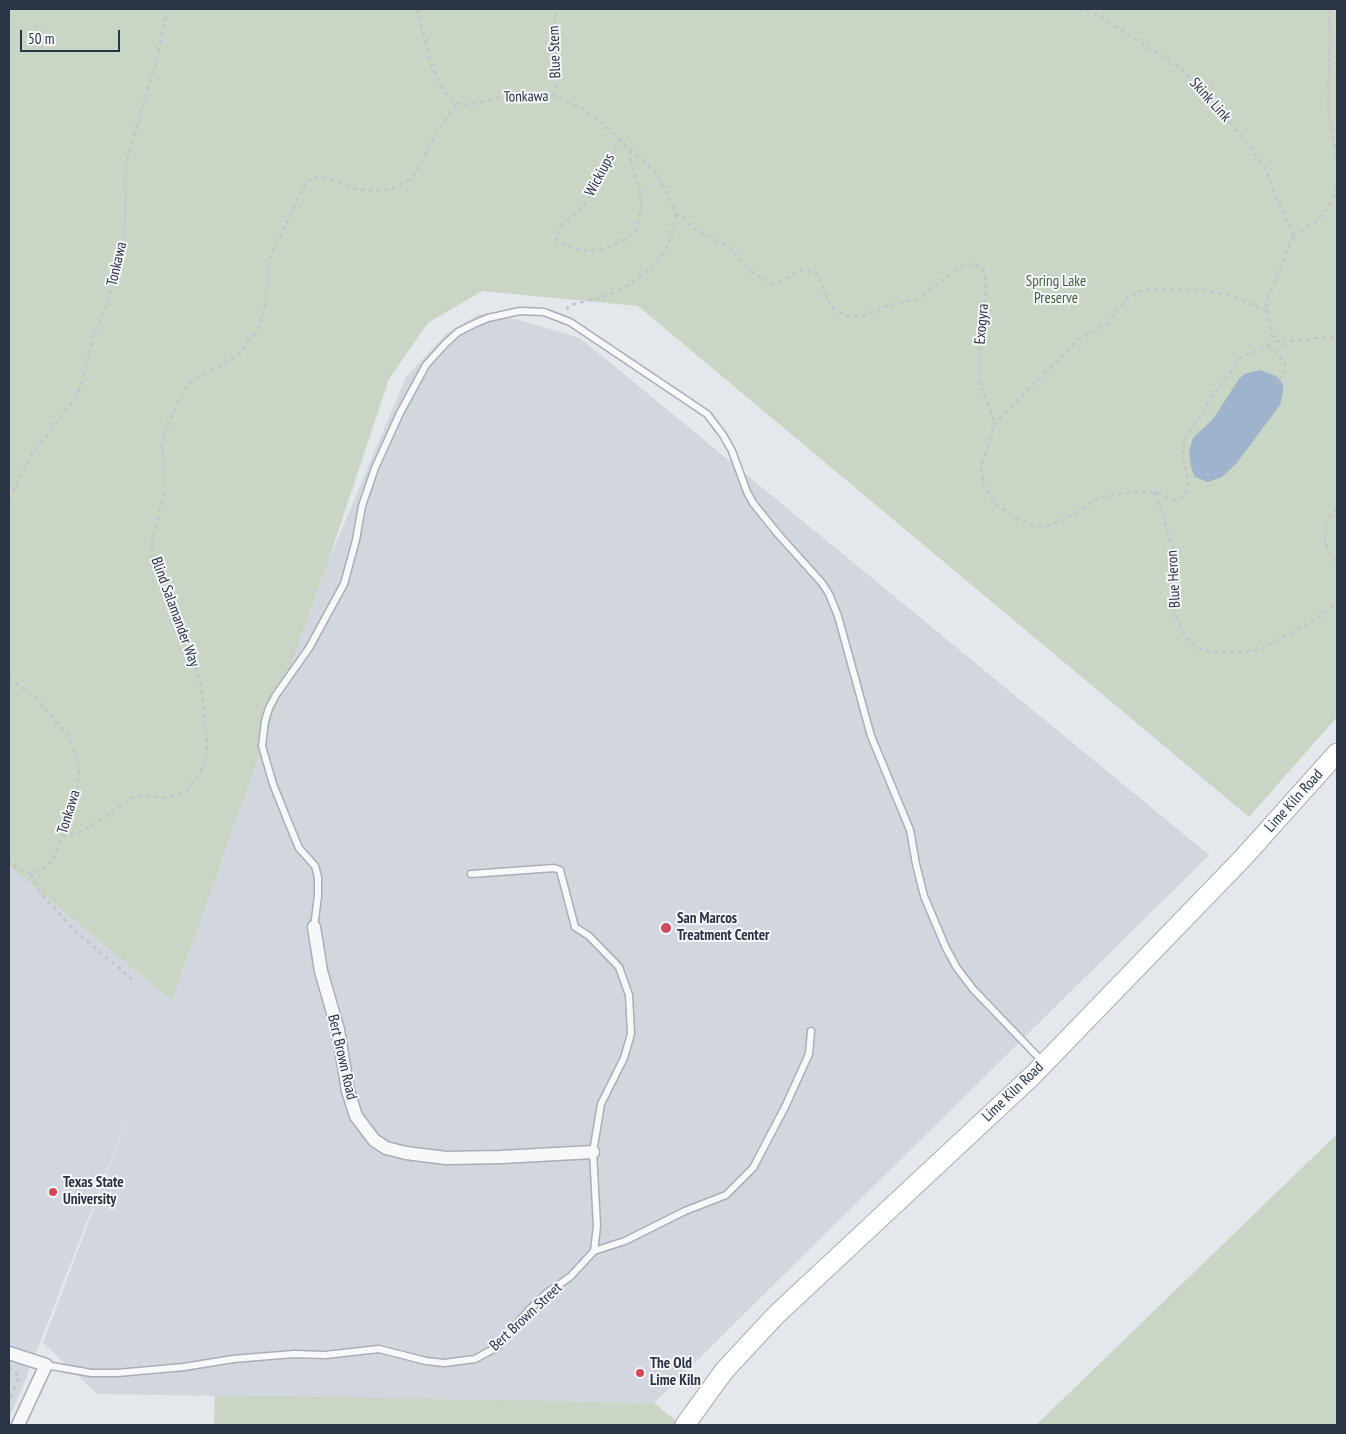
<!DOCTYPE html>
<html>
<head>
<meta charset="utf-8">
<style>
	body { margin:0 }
	#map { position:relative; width:1346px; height:1434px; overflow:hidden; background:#e4e7ec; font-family:"PT Sans Narrow",sans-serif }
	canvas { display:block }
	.frame { position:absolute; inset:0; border:10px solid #2b3445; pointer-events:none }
	.scale { position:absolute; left:20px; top:30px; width:100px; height:22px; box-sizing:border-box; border:2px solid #2b3445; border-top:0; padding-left:6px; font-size:15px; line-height:18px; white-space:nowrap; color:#2b3445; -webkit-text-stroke:4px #f4f6f9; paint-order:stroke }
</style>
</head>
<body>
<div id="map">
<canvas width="1346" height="1434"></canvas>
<div class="frame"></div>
<div class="scale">50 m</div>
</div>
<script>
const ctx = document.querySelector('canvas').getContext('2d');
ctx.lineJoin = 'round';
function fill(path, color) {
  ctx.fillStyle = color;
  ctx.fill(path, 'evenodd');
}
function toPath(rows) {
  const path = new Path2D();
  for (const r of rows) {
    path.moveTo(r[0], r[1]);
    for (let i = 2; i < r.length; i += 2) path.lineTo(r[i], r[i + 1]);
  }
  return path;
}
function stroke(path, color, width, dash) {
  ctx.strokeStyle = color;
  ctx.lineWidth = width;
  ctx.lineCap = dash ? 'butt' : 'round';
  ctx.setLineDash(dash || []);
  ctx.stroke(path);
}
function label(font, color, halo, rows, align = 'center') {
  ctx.font = font + ' "PT Sans Narrow",sans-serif';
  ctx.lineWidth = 4;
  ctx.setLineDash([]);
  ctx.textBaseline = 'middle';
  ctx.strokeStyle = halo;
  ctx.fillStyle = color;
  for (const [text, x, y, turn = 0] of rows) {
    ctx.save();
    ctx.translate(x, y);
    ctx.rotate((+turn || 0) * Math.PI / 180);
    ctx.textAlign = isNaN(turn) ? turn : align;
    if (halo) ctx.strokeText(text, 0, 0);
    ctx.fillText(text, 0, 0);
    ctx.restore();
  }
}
const built = toPath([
	[479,314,520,320,580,338,1209,855,654,1403,97,1394,43,1343,133,1104,24,1383,9,1418,9,866,172,1001,328,562,406,377,446,334]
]);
const green = toPath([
	[9,9,1337,9,1337,717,1249,817,638,306,482,291,428,323,389,379,328,562,172,1001,9,866],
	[1337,1134,1337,1425,1036,1425],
	[215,1395,654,1403,681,1425,214,1425]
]);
const water = toPath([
	[1260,370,1276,376,1283,384,1283,393,1280,405,1236,464,1222,477,1208,482,1195,477,1191,467,1189,451,1193,438,1213,419,1239,379,1244,374]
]);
const path = toPath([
	[417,9,432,67,445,92,457,103,468,105,510,95,554,96,583,109,601,122,655,171,670,199,676,215],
	[1078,9,1098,15,1180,68,1209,95,1264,165,1280,207,1290,226,1293,236],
	[1329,9,1330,35,1328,109,1337,161],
	[554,96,559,77,554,17,560,9],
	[620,138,599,183,584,205,561,226,556,239,565,246,584,251,603,249,621,242,636,231,641,209,641,194,630,158,631,148],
	[676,215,682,215,692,228,728,246,754,274,775,284,801,270,817,273,831,307,846,316,863,316,889,305,919,299,957,269,967,264,981,267,985,273,986,291,980,327,979,382,995,423],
	[1293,236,1266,303,1272,336,1283,345,1292,341,1328,337,1337,338],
	[1293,236,1315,222,1328,208,1335,195,1337,183],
	[567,310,568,307,574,304,609,295,633,282,657,263,669,242,676,215],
	[1267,311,1229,295,1205,290,1146,289,1129,296,1107,324,1079,339,995,423,981,467,983,484,995,503,1017,519,1035,526,1047,526,1065,519,1099,498,1123,493,1155,492,1174,500,1184,496,1189,486,1183,457,1184,439,1203,412,1212,395,1224,382,1241,357,1260,350,1276,341],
	[1268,345,1285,362,1285,373,1278,381,1278,384],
	[1155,492,1175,555,1172,591,1174,613,1186,638,1198,648,1212,652,1246,652,1263,648,1315,620,1337,602],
	[9,499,32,454,76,397,82,382,94,334,108,302,125,229,126,164,156,61,168,9],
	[1337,509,1326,522,1325,543,1332,557,1337,562],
	[9,678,36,698,66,733,77,756,79,773,76,796,55,855,47,867,31,874,18,869,9,862],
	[62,836,82,831,98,822,131,798,147,796,168,798,186,791,200,774,206,756,207,742,201,685,180,621,161,583,152,558,152,541,165,490,162,445,166,429,180,397,189,384,198,377,223,365,240,353,258,329,265,307,269,260,306,182,313,177,326,177,354,189,377,191,394,188,411,179,420,166,431,142,457,103],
	[31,874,40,893,74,930,133,980],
	[9,1367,16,1373,19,1378,9,1401]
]);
const lane = toPath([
	[314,927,318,896,318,877,315,866,299,848,289,824,273,784,262,746,265,721,269,708,276,695,309,648,344,584,356,540,362,506,375,468,400,413,426,365,445,344,458,332,476,323,488,318,520,311,544,312,570,322,707,414,723,435,732,451,747,492,753,503,778,534,822,583,829,594,838,616,871,736,910,830,916,864,924,896,946,948,957,968,973,989,1042,1061],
	[594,1251,625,1241,685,1211,726,1195,753,1168,785,1107,809,1054,811,1031],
	[46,1365,91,1373,117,1373,184,1367,233,1359,294,1354,325,1355,379,1349,426,1361,444,1363,475,1359,497,1347,529,1310,548,1292,570,1277,594,1251,597,1226,593,1152,601,1104,624,1058,631,1034,629,995,619,967,589,936,575,927,560,870,554,868,471,874]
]);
const street = toPath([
	[314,927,321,971,338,1030,348,1091,356,1116,374,1140,386,1148,406,1153,446,1158,501,1157,593,1152],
	[9,1353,46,1365,18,1425]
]);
const secondary = toPath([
	[685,1425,724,1371,776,1315,1033,1075,1242,859,1337,753]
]);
const markers = [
	[666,928,6,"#d1495b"],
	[53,1192,5,"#d1495b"],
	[640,1373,5,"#d1495b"]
];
const streetNames = [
	["Blue Stem",555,52,-92],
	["Tonkawa",526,97,-1],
	["Skink Link",1210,100,48],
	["Wickiups",600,175,-62],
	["Tonkawa",117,264,-77],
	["Exogyra",982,324,-85],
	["Blue Heron",1174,579,-93],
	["Blind Salamander Way",175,612,70],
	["Lime Kiln Road",1294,801,-48],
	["Tonkawa",69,812,-73],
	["Bert Brown Road",342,1057,77],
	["Lime Kiln Road",1013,1092,-44],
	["Bert Brown Street",526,1317,-43]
];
const parkNames = [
	["Spring Lake",1056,282],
	["Preserve",1056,299]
];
const poiNames = [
	["San Marcos",677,919],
	["Treatment Center",677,936],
	["Texas State",63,1183],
	["University",63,1200],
	["The Old",650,1364],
	["Lime Kiln",650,1381]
];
fill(built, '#d2d6de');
fill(green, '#c9d6c5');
fill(water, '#9fb4cc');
stroke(lane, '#a9aeb7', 9);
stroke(street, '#a9aeb7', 15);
stroke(secondary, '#a9aeb7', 21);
stroke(path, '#c2c5cb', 2.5, [4, 4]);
stroke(lane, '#f7f8fa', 6);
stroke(street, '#f7f8fa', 12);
stroke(secondary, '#fff', 19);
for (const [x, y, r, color] of markers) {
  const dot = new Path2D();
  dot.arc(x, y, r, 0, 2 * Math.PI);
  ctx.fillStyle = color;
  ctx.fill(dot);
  stroke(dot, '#f4f6f9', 2);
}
label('15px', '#2b3445', '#f4f6f9', streetNames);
label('15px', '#3f6138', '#f4f6f9', parkNames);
label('bold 15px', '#2b3445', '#f4f6f9', poiNames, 'left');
</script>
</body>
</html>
